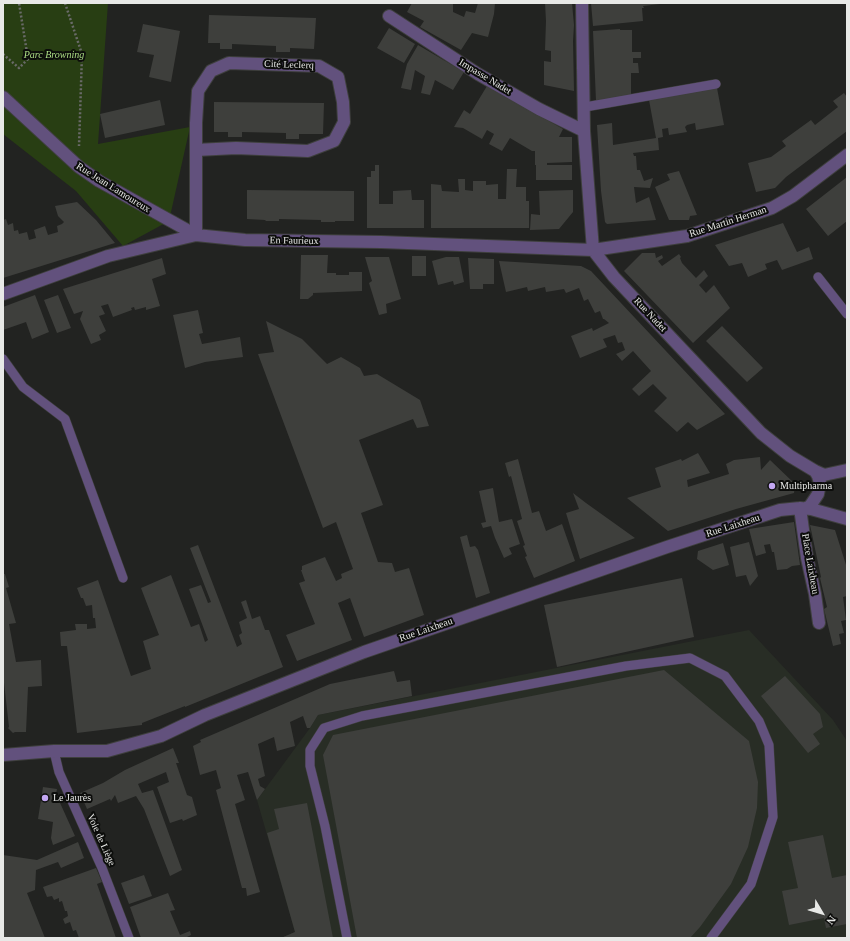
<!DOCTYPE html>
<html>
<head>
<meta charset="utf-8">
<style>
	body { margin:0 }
	#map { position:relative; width:850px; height:941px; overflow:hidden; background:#222321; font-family:Georgia,serif }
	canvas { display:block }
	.frame { position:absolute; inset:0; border:4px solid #e8e9e7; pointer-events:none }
	.north { position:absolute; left:802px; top:893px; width:40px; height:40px; -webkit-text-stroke:3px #0c0d0b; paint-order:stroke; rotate:128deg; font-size:11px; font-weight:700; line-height:16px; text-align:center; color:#e8e9e7 }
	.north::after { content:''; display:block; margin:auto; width:14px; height:18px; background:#e8e9e7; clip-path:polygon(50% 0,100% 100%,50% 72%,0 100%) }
</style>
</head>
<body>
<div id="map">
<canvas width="850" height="941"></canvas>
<div class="frame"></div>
<div class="north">N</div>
</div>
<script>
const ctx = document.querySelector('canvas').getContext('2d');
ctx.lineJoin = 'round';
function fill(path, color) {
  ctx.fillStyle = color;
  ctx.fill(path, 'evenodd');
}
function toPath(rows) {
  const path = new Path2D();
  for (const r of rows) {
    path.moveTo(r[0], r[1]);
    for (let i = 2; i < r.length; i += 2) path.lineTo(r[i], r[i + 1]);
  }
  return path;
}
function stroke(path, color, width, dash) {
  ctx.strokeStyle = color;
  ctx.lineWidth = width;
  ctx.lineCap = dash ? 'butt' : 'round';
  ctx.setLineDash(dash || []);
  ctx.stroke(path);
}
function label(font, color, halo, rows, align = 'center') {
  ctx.font = font + ' Georgia,serif';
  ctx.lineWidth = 4;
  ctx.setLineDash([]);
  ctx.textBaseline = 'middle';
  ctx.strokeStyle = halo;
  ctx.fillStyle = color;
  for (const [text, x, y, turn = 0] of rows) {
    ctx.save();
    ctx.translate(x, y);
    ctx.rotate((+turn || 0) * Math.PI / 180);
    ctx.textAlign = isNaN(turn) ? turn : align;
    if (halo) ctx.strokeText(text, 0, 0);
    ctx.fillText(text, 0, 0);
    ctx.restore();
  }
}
const built = toPath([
	[749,630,833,720,847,741,847,938,281,938,295,932,257,800,310,728,318,715]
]);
const green = toPath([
	[3,3,108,3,98,144,190,127,169,221,123,246,76,191,3,134]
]);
const building = toPath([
	[412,3,453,3,453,12,464,17,466,11,475,13,478,3,495,3,494,14,488,37,472,33,461,50,420,27,424,21,407,12],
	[545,3,572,3,574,25,573,41,574,91,544,85,544,61,551,62,551,51,545,50,546,21],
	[591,3,660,3,660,4,643,6,644,8,642,8,643,21,593,26],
	[209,15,316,18,314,49,290,48,290,52,276,52,276,46,232,44,232,49,220,49,220,43,208,43],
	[143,24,180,31,171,82,149,77,154,55,137,52],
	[389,28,415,44,404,63,377,48],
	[620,29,620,30,632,30,632,52,641,52,641,58,633,58,633,63,638,63,639,73,631,73,631,95,596,101,593,31],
	[418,45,464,72,453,90,435,80,430,95,421,93,425,76,415,70,411,90,401,88,407,64],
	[487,86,563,129,559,137,572,137,572,162,547,163,547,165,572,165,572,180,536,180,536,165,535,165,535,151,532,151,510,138,502,151,489,144,494,134,487,130,482,139,463,128,454,127,464,110,470,114],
	[717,88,724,125,696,130,695,123,687,125,685,127,687,132,669,135,668,128,662,129,663,137,658,138,659,150,633,153,634,156,636,156,637,170,640,170,644,181,653,178,650,188,634,187,636,203,649,197,656,220,607,224,605,222,601,191,597,125,612,123,613,145,656,138,649,100],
	[844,93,847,97,847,131,786,177,775,188,756,192,748,163,771,157,786,146,782,141,811,120,815,125,838,107,833,101],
	[160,100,165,125,105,138,100,114],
	[214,102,324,103,323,134,299,134,299,139,286,139,286,133,242,132,242,137,228,137,228,132,214,132],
	[375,165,379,165,379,204,393,204,393,191,411,190,412,200,424,200,424,228,367,228,367,177,371,177,371,171,375,171],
	[507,169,517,169,516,187,526,187,526,201,529,201,529,228,431,228,431,184,441,185,442,191,459,192,458,179,465,179,465,190,473,191,473,181,486,181,486,185,498,184,498,199,506,199],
	[679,171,697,215,690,216,689,220,669,220,655,187,670,180,667,174],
	[847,177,847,221,828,236,806,209],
	[247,190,354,191,354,221,335,221,335,222,321,222,321,220,279,219,279,221,266,221,265,220,247,219],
	[573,190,573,212,559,229,530,230,531,214,540,215,539,191],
	[77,202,96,220,115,243,3,278,3,220,6,219,8,225,13,223,14,231,18,230,19,234,27,232,29,240,36,238,34,230,45,226,48,235,58,232,57,226,62,224,64,222,58,216,55,206],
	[783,223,797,252,809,247,813,259,782,270,777,260,765,264,767,269,748,277,742,263,729,266,715,245],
	[642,253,655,253,656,258,662,255,663,258,658,261,662,266,679,254,681,257,680,258,682,263,696,278,704,270,708,276,699,285,706,293,714,285,730,308,693,343,624,271],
	[301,255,328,255,327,273,336,273,336,275,349,275,349,272,362,272,362,291,313,293,313,295,308,299,300,299],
	[412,256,426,256,426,276,412,276],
	[365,257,389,257,401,299,386,304,387,313,379,315,369,283,372,281],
	[446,257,459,257,464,282,454,285,453,281,438,285,432,261],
	[162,258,166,274,152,279,160,306,146,310,146,307,135,310,134,307,131,308,132,310,113,317,108,304,101,306,105,314,99,316,106,331,99,335,101,340,91,344,80,319,83,311,74,314,63,289],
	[468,258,494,259,494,284,483,284,483,289,470,289],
	[499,261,581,266,591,271,725,414,697,430,688,422,677,432,654,411,667,398,653,384,639,396,632,389,651,371,633,351,622,361,616,354,625,350,622,342,618,343,615,335,603,339,607,347,580,358,571,336,592,328,593,331,609,323,604,319,603,319,600,311,595,313,588,299,584,301,579,288,566,293,564,289,546,292,545,287,528,291,527,287,506,292],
	[35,295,49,332,32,339,26,322,3,330,3,307],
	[58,295,71,328,57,333,44,300],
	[198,310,203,333,199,334,202,344,240,337,243,357,205,362,185,368,173,315],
	[266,321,302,339,327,364,341,357,360,368,364,376,377,374,420,400,429,426,417,428,413,419,359,440,383,505,361,513,378,562,392,563,395,572,409,568,424,615,364,637,350,598,338,603,352,640,297,661,286,635,315,624,299,583,305,581,301,570,302,570,302,566,325,557,336,581,342,578,341,574,353,569,336,522,323,528,258,354,274,352],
	[722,326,763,368,747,382,706,341],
	[698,453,710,473,687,480,688,487,729,474,726,464,734,460,760,457,761,470,770,460,795,484,794,493,736,509,668,531,627,498,661,487,655,468,681,459,682,461],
	[518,459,532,513,539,511,546,531,562,524,575,561,534,578,525,557,527,556,523,546,525,545,517,521,522,519,511,476,509,477,505,463],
	[493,488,499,522,512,519,520,544,509,548,512,554,504,558,495,538,491,526,483,528,481,523,486,522,479,491],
	[573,493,586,503,635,538,580,559,566,513,579,509],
	[794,522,800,565,792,566,787,569,777,570,774,552,772,552,770,544,764,545,766,553,756,556,749,529],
	[810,525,835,530,847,568,847,596,843,597,846,620,841,621,844,633,839,634,841,644,833,646,824,609,827,607,820,578,821,577],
	[467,535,470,547,475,546,478,550,490,593,476,598,460,537],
	[749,542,758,576,750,586,746,575,736,577,730,547],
	[723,543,729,565,713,570,697,559,698,551],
	[198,545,237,647,242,644,239,635,242,633,239,622,247,618,241,602,246,600,252,619,260,616,265,630,269,630,283,667,185,707,185,706,142,723,142,725,77,733,67,646,61,646,60,632,76,630,75,624,87,624,87,629,96,628,95,618,93,618,92,605,86,606,83,598,81,598,77,588,98,580,131,676,151,669,143,641,159,635,141,588,171,575,191,627,199,624,205,642,208,640,189,589,201,585,208,603,211,602,190,548],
	[3,574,5,574,9,587,6,588,16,623,9,624,16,662,41,660,42,686,28,687,26,732,15,732,13,733,8,728,9,727,3,674],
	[682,578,694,637,557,667,544,605],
	[664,670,749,741,758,782,757,808,748,847,731,884,700,927,690,938,357,938,323,755,333,735],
	[394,671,397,682,410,680,412,696,318,715,310,728,307,728,303,716,290,722,295,746,277,751,274,737,258,744,265,776,258,779,260,786,265,789,257,800,248,772,237,775,245,800,235,804,260,892,247,896,246,888,242,888,216,790,221,788,216,770,200,775,193,746,201,742,200,740,330,684],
	[785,676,820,714,823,727,813,734,820,744,808,753,761,696],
	[173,748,179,763,176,763,187,795,192,797,197,815,183,821,182,819,170,823,157,787,169,782,166,772,138,784,142,793,153,790,182,870,170,876,144,809,136,796,118,803,115,795,111,801,110,799,87,809,80,793,103,783,125,770],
	[43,787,57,789,56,794,75,836,53,845,51,838,53,822,38,819],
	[307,803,333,938,281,938,295,932,267,833,279,829,274,809],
	[823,835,832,878,847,875,847,924,826,928,824,918,789,925,782,891,798,888,788,842],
	[78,842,84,858,61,868,58,862,36,870,35,890,27,893,45,938,3,938,3,855,37,860],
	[96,868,102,882,97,884,116,938,79,938,76,930,73,931,70,922,65,924,63,919,68,916,67,911,65,911,62,901,59,902,59,898,54,900,52,896,47,897,43,887],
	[144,875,152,896,129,904,121,883],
	[168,893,175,910,170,911,180,935,190,931,191,935,185,938,141,938,130,907]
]);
const path = toPath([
	[65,3,82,54,79,146],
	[3,54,19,68,28,59,19,3]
]);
const lane = toPath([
	[585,107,716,84],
	[818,277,847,314],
	[3,359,23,387,65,419,123,578],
	[54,751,59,772,102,868,129,938],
	[347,938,325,826,310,766,310,750,324,728,362,716,626,666,690,658,725,676,759,721,769,745,773,817,751,884,711,938]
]);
const street = toPath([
	[582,3,584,131,593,250,614,277,761,433,790,456,815,471,824,475,847,470],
	[389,16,478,74,539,109,584,131],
	[3,97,79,167,99,181,196,235,196,123,198,91,211,71,229,63,319,66,338,77,343,102,344,122,334,141,308,151,236,148,196,150],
	[3,294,108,256,196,235,245,240,381,242,593,250,687,236,772,208,793,196,847,155],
	[800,508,807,558,815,594,819,623],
	[805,509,810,506,818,494,820,483,818,476,815,471],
	[3,755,54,751,107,751,161,736,205,715,364,652,667,547,780,510,800,508,811,509,847,519]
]);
const markers = [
	[772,486,4,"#c3a7f2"],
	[45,798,4,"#c3a7f2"]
];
const parkNames = [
	["Parc Browning",54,55]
];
const streetNames = [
	["Cité Leclerq",289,65,2],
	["Impasse Nadet",485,77,31],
	["Rue Jean Lamoureux",113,188,32],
	["Rue Martin Herman",728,222,-18],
	["En Faurieux",294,241,1],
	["Rue Nadet",650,315,47],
	["Rue Laixheau",733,526,-18],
	["Place Laixheau",810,564,80],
	["Rue Laixheau",426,630,-19],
	["Voie de Liège",101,840,66]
];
const poiNames = [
	["Multipharma",780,486],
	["Le Jaurès",53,798]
];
fill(built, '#282d25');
fill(green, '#283e13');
fill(building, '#3e3f3c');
stroke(lane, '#3e3f3d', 10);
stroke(street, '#3e3f3d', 14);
stroke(path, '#696a68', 2.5, [2, 2]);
stroke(lane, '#62517d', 9);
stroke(street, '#62517d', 12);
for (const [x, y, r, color] of markers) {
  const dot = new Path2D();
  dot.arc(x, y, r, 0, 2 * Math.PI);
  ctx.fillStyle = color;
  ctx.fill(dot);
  stroke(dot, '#0c0d0b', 1.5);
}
label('italic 10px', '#adde85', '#0c0d0b', parkNames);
label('10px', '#e8e9e7', '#0c0d0b', streetNames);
label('10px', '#e8e9e7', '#0c0d0b', poiNames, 'left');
</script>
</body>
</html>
